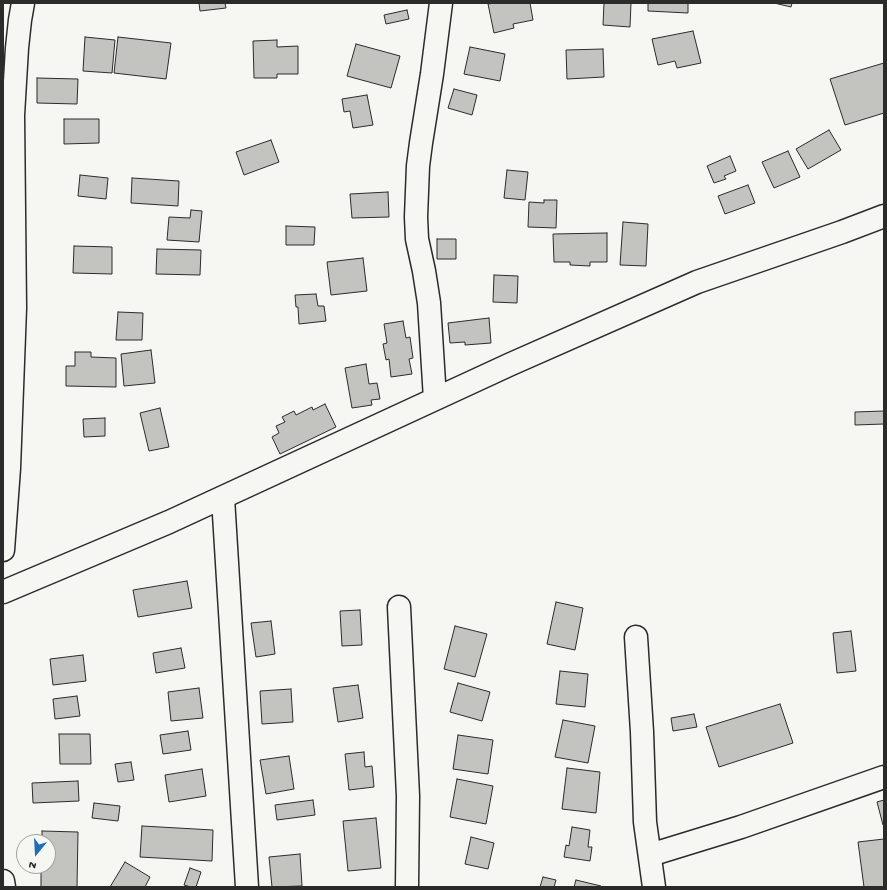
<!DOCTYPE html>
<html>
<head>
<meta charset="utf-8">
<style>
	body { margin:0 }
	#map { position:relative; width:887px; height:890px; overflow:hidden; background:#f6f6f2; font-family:"Gochi Hand",sans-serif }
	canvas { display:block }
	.frame { position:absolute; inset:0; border:4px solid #2b2b2b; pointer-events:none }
	.north { position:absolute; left:16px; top:834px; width:40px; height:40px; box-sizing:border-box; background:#f6f6f2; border:1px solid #a5a5a2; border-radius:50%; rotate:198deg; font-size:11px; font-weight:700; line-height:16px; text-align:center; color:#2b2b2b }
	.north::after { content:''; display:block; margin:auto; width:14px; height:18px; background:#1f6fb2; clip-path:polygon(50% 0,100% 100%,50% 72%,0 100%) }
</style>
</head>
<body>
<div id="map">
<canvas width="887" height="890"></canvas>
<div class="frame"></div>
<div class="north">N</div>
</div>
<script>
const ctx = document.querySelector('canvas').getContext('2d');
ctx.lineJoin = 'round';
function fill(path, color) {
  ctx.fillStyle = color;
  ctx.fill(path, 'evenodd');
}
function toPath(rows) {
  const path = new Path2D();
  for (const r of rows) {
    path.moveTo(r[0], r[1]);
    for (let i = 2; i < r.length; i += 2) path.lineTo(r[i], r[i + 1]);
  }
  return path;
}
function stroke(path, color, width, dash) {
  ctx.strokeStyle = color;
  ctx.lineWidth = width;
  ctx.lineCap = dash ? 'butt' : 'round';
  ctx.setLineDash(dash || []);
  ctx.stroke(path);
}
const building = toPath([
	[199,3,225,3,226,8,200,11,199,3],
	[494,3,530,3,533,20,513,24,514,28,494,33,488,4,494,3],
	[604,3,631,3,630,27,603,25,604,3],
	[648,3,688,3,688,13,648,11,648,3],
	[774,3,792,3,791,7,774,3],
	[407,10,409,19,386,24,384,15,407,10],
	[693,31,701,63,677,68,675,61,658,65,652,39,693,31],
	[85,37,115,40,112,73,83,71,85,37],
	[118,37,171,43,166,79,114,73,118,37],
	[277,40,277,47,298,46,298,74,277,74,277,78,254,78,253,41,277,40],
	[356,44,400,56,391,88,347,76,356,44],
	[470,47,505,54,500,81,464,74,470,47],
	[603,49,604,77,567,79,566,50,603,49],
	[884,63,884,113,845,125,830,79,884,63],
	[37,78,78,79,77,104,37,103,37,78],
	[454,89,477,95,472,115,448,108,454,89],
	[367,95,373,125,353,128,350,111,344,112,342,99,367,95],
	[64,119,99,119,99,143,64,144,64,119],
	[829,130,841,150,808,169,796,149,829,130],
	[271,140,279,162,244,175,236,152,271,140],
	[788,151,800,177,774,188,762,162,788,151],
	[730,156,736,171,724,176,726,179,714,183,707,166,730,156],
	[507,170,528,172,525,200,504,198,507,170],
	[80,175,108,178,106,199,78,196,80,175],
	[132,178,179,181,178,206,131,203,132,178],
	[748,185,755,203,725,214,718,196,748,185],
	[388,192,389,217,352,218,350,194,388,192],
	[544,200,557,200,556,228,528,227,529,202,544,203,544,200],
	[191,210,202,211,199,242,167,240,169,217,190,218,191,210],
	[623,222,648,224,646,266,620,265,623,222],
	[286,226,315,227,314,245,286,245,286,226],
	[607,233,607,262,590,262,590,266,570,265,570,262,554,262,553,234,607,233],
	[437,239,456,239,456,259,437,259,437,239],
	[74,246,112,247,112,274,73,273,74,246],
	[157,249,201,250,200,275,156,274,157,249],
	[363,258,367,291,331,295,327,262,363,258],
	[494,275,518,276,517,303,493,302,494,275],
	[316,294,318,306,324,306,326,321,299,324,298,307,296,307,295,295,316,294],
	[118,312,143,313,142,340,116,340,118,312],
	[489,318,491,343,465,345,465,342,450,343,448,323,489,318],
	[403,321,406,338,410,337,413,358,409,359,412,374,391,377,389,359,386,360,383,344,387,343,384,324,403,321],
	[151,350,155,383,124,386,121,354,151,350],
	[75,352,91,352,91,357,116,358,116,387,66,386,66,366,75,366,75,352],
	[366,364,369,384,377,383,380,399,371,400,372,405,352,408,345,368,366,364],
	[325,404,336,427,280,454,272,437,279,433,276,426,285,422,282,417,294,411,296,415,312,407,313,410,325,404],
	[160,408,169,447,149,451,140,413,160,408],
	[884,411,884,424,855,425,855,412,884,411],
	[105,418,105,436,84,437,83,419,105,418],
	[187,581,192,608,138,617,133,590,187,581],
	[556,602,583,608,575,650,547,644,556,602],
	[360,610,362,645,342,646,340,611,360,610],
	[271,621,275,654,256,657,251,623,271,621],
	[455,626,487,634,475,677,444,669,455,626],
	[851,631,856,671,837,673,833,633,851,631],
	[181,648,185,668,156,673,153,653,181,648],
	[83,655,86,681,53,685,50,659,83,655],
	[560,671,588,674,585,707,556,704,560,671],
	[458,683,490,692,482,721,450,712,458,683],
	[358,685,363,718,338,722,333,688,358,685],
	[199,688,203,718,171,721,168,692,199,688],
	[291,689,293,722,262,724,260,691,291,689],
	[77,696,80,716,55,719,53,699,77,696],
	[780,704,793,743,719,767,706,727,780,704],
	[694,714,697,727,673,731,671,718,694,714],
	[563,720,595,726,588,763,555,757,563,720],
	[188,731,191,750,163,754,160,735,188,731],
	[59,734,90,734,91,764,60,764,59,734],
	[458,735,493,740,488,774,453,769,458,735],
	[364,752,365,767,372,766,374,787,349,790,345,754,364,752],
	[289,756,294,789,266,794,260,760,289,756],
	[131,762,134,780,118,782,115,764,131,762],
	[567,768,600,772,596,813,562,809,567,768],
	[202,769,206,796,169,802,165,775,202,769],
	[457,779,493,786,486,824,450,817,457,779],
	[78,781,79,801,33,803,32,783,78,781],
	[313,800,315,815,277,820,275,805,313,800],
	[884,800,884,825,883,825,877,802,884,800],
	[94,803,120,806,118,821,92,818,94,803],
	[376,818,381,868,348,871,343,821,376,818],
	[142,826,213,830,212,861,140,857,142,826],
	[572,827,590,830,588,847,592,847,590,861,564,857,566,845,569,846,572,827],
	[42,831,78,832,77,887,41,887,41,866,48,866,48,842,42,842,42,831],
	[471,837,494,843,488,869,465,864,471,837],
	[884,839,884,887,864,887,858,842,884,839],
	[300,854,302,886,272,887,269,857,300,854],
	[125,862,150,877,145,887,110,887,125,862],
	[190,868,201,872,196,887,191,887,184,885,190,868],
	[543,877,556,880,554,887,540,887,543,877],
	[576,880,601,886,601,887,574,887,576,880]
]);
const street = toPath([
	[435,399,429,303,424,271,417,239,416,217,418,166,421,143,432,74,441,3],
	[223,498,247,887],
	[3,550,9,468,15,308,13,115,17,48,20,20,23,3],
	[3,592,169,522,511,364,697,282,842,232,884,216],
	[399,607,408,796,407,887],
	[636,637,642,732,645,822,654,887],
	[650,855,741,827,884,777],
	[3,881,4,887]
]);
fill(building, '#c3c3c0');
stroke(building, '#2b2b2b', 1);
stroke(street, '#2b2b2b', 25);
stroke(street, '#f6f6f2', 22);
</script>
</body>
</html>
